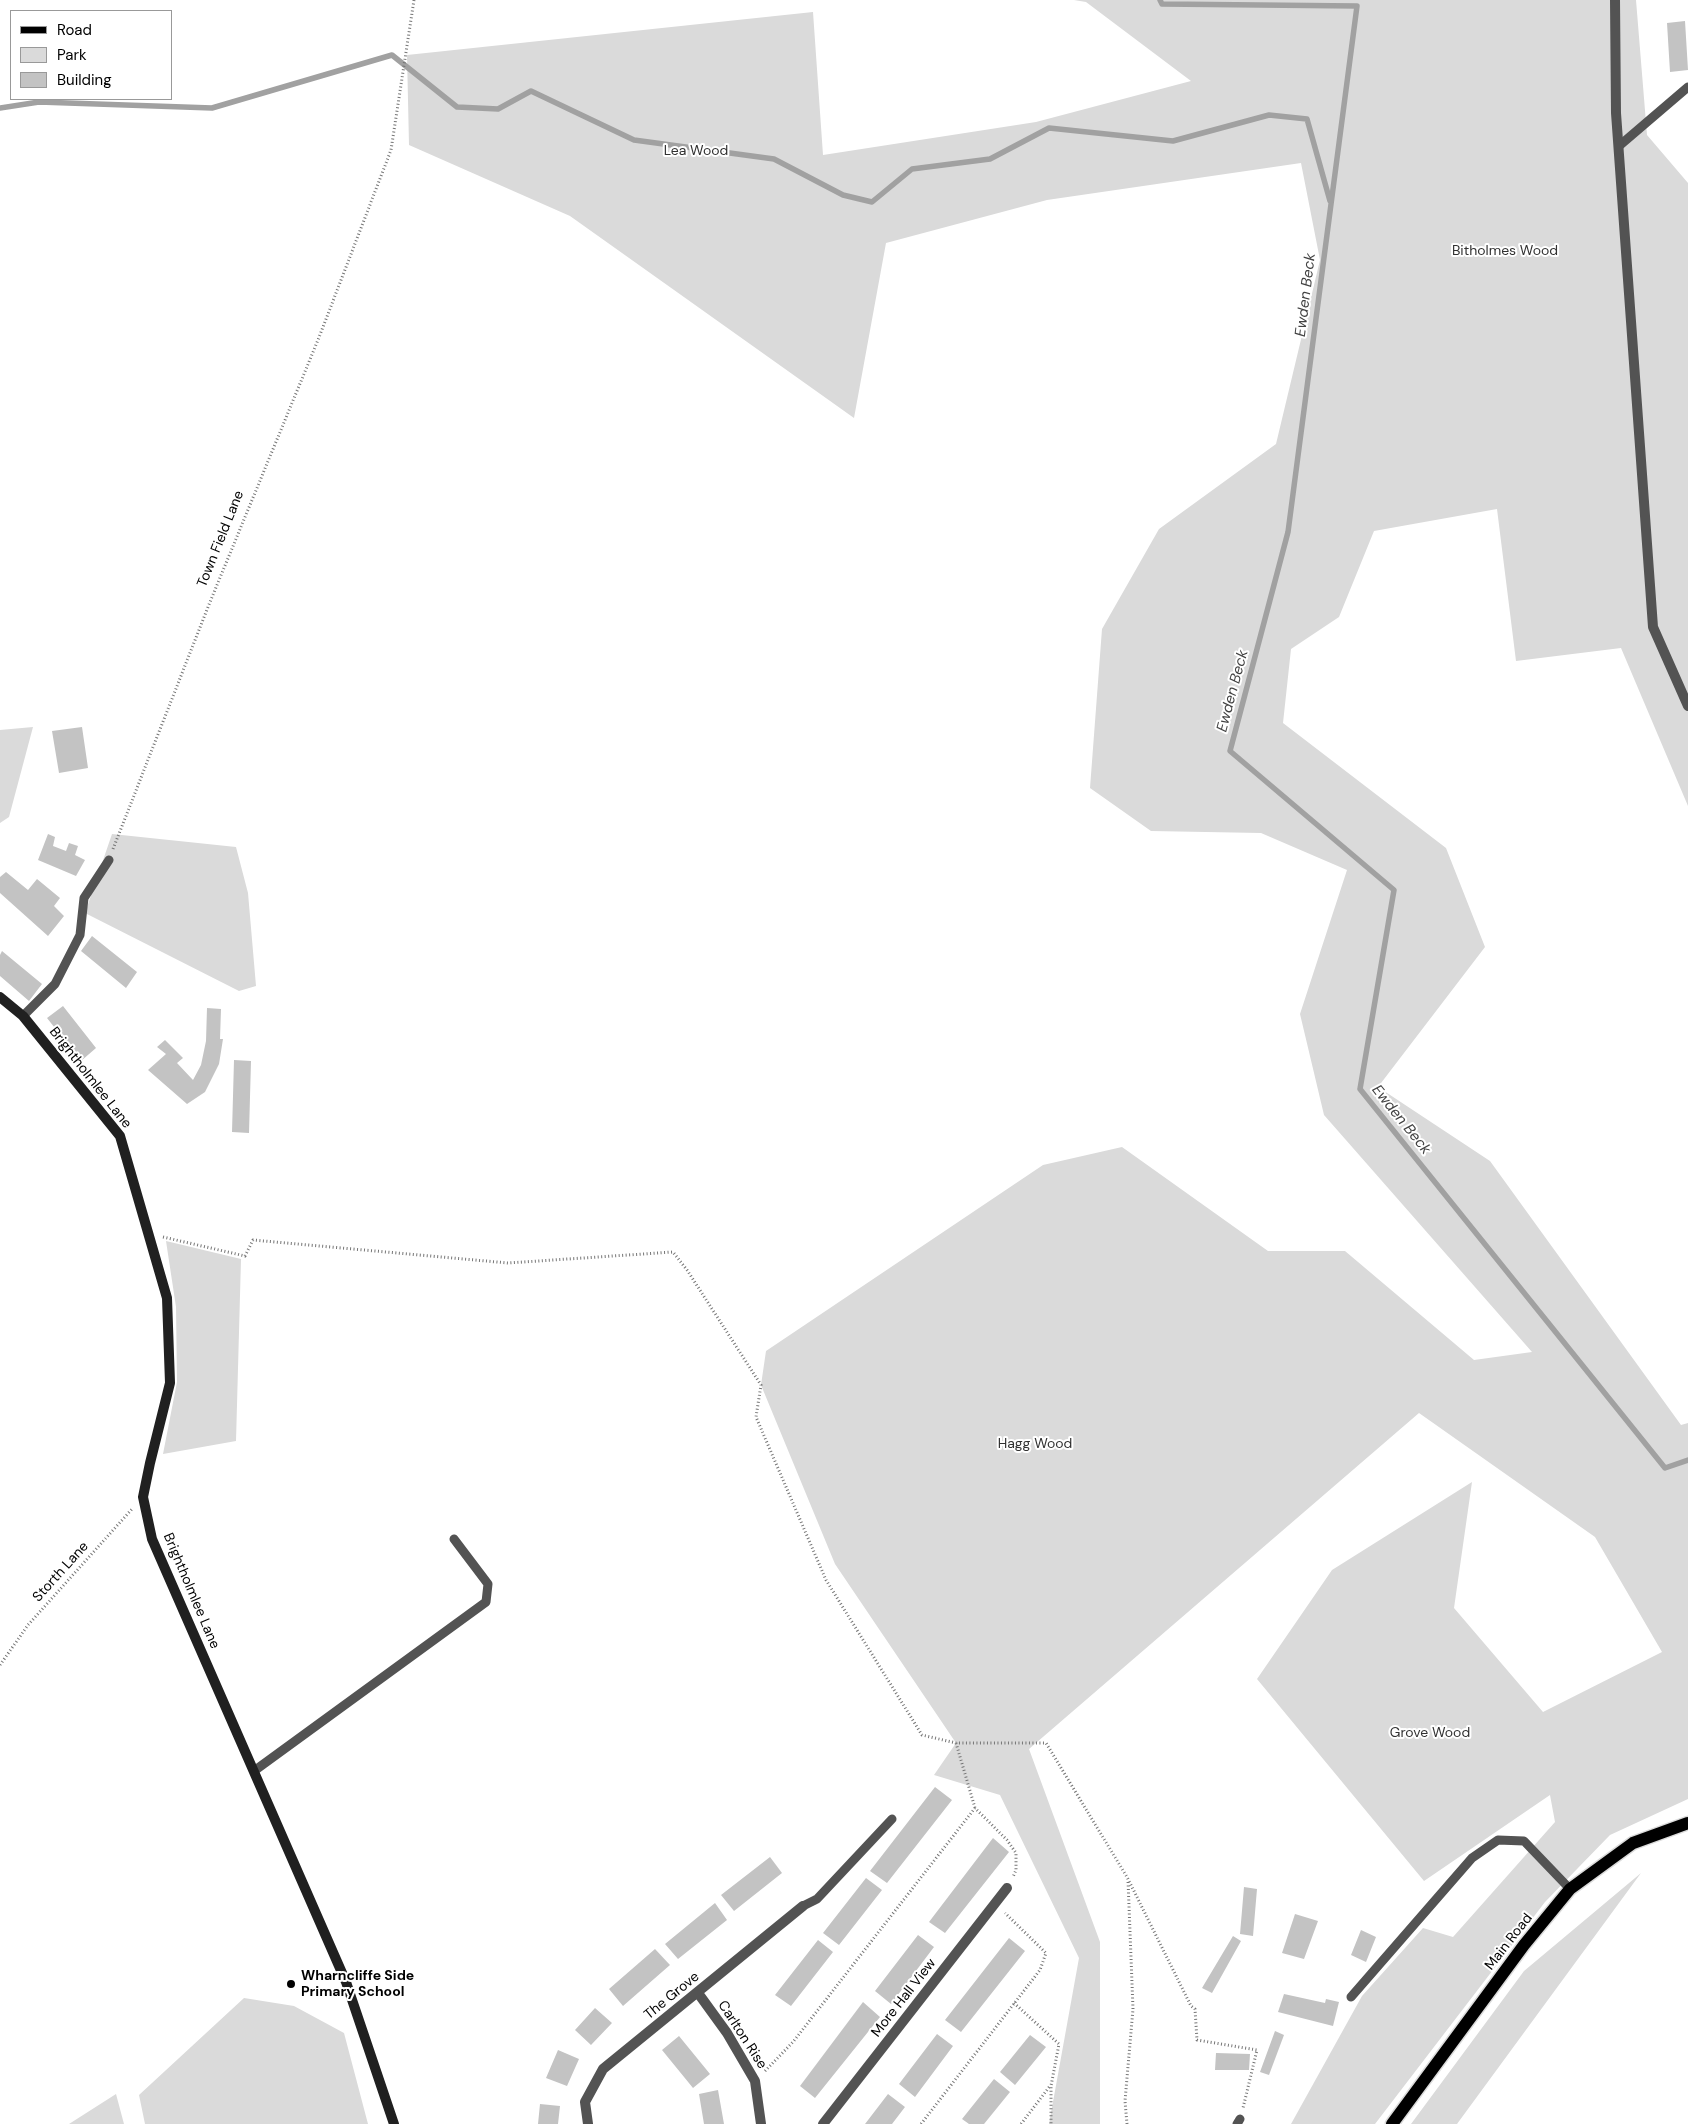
<!DOCTYPE html>
<html>
<head>
<meta charset="utf-8">
<style>
	body { margin:0 }
	#map { position:relative; width:1688px; height:2124px; overflow:hidden; background:#fff; font-family:"DM Sans",sans-serif }
	canvas { display:block }
	.legend { position:absolute; left:10px; top:10px; width:162px; height:90px; box-sizing:border-box; background:#fff; border:1px solid #999; margin:0; padding:6px 9px; list-style:none; font-size:15px; color:#000 }
	.legend li { display:flex; align-items:center; gap:10px; height:25px }
	.legend b { width:25px; border:1px solid #999 }
</style>
</head>
<body>
<div id="map">
<canvas width="1688" height="2124"></canvas>
<ul class="legend">
<li><b style="height:6px;background:#000"></b>Road</li>
<li><b style="height:14px;background:#dadada"></b>Park</li>
<li><b style="height:14px;background:#c3c3c3"></b>Building</li>
</ul>
</div>
<script>
const ctx = document.querySelector('canvas').getContext('2d');
ctx.lineJoin = 'round';
function fill(path, color) {
  ctx.fillStyle = color;
  ctx.fill(path, 'evenodd');
}
function toPath(rows) {
  const path = new Path2D();
  for (const r of rows) {
    path.moveTo(r[0], r[1]);
    for (let i = 2; i < r.length; i += 2) path.lineTo(r[i], r[i + 1]);
  }
  return path;
}
function stroke(path, color, width, dash) {
  ctx.strokeStyle = color;
  ctx.lineWidth = width;
  ctx.lineCap = dash ? 'butt' : 'round';
  ctx.setLineDash(dash || []);
  ctx.stroke(path);
}
function label(font, color, halo, rows, align = 'center') {
  ctx.font = font + ' "DM Sans",sans-serif';
  ctx.lineWidth = 4;
  ctx.setLineDash([]);
  ctx.textBaseline = 'middle';
  ctx.strokeStyle = halo;
  ctx.fillStyle = color;
  for (const [text, x, y, turn = 0] of rows) {
    ctx.save();
    ctx.translate(x, y);
    ctx.rotate((+turn || 0) * Math.PI / 180);
    ctx.textAlign = isNaN(turn) ? turn : align;
    if (halo) ctx.strokeText(text, 0, 0);
    ctx.fillText(text, 0, 0);
    ctx.restore();
  }
}
const green = toPath([
	[1074,0,1636,0,1647,135,1688,183,1688,806,1621,648,1516,661,1497,509,1374,531,1339,617,1291,649,1283,723,1446,848,1485,947,1378,1087,1490,1161,1681,1425,1688,1423,1688,1799,1610,1835,1545,1902,1375,2124,1291,2124,1362,1996,1423,1928,1453,1937,1555,1822,1550,1795,1424,1881,1257,1679,1332,1570,1472,1482,1454,1608,1543,1712,1662,1652,1595,1537,1419,1413,1029,1749,1100,1942,1100,2124,1049,2124,1079,1958,1000,1795,934,1775,956,1743,835,1564,761,1385,766,1351,1043,1165,1122,1147,1268,1251,1345,1251,1474,1360,1532,1352,1324,1115,1300,1014,1347,870,1261,833,1151,831,1090,788,1102,629,1159,529,1276,444,1320,260,1301,163,1047,200,886,243,854,418,570,216,409,145,407,55,813,12,823,155,1036,122,1191,81,1086,2],
	[33,727,9,817,0,823,0,730],
	[112,834,236,847,248,893,256,986,239,991,85,913],
	[166,1241,241,1259,236,1441,163,1454,177,1382,176,1307],
	[1641,1873,1457,2124,1411,2124,1524,1971],
	[244,1998,294,2006,344,2033,368,2124,145,2124,139,2095],
	[116,2094,124,2124,69,2124]
]);
const stream = toPath([
	[1160,0,1162,4,1357,6,1288,532,1230,751,1394,890,1360,1089,1665,1468,1688,1460],
	[0,108,39,102,212,108,392,55,457,107,498,109,531,91,634,140,774,159,843,195,872,202,912,169,990,159,1049,128,1173,141,1269,115,1307,119,1330,201]
]);
const building = toPath([
	[1685,21,1688,70,1670,72,1667,23],
	[82,727,88,768,59,773,52,731],
	[48,834,55,837,53,846,66,851,69,843,78,846,75,855,85,860,76,876,38,860],
	[6,872,28,890,37,879,60,898,54,906,64,916,48,936,0,893,0,877],
	[92,936,137,972,126,988,81,951],
	[2,951,42,984,29,1001,0,976,0,955],
	[63,1006,96,1048,81,1061,47,1018],
	[207,1008,221,1009,220,1039,223,1039,219,1064,205,1092,187,1104,148,1070,166,1054,157,1047,165,1040,183,1058,177,1063,193,1080,201,1065,206,1041],
	[234,1060,251,1061,249,1133,232,1132],
	[935,1787,952,1800,887,1883,870,1871],
	[993,1838,1009,1852,945,1933,929,1922],
	[770,1857,782,1873,734,1911,721,1895],
	[866,1878,882,1890,839,1945,823,1933],
	[1244,1887,1257,1889,1253,1936,1240,1934],
	[715,1903,727,1920,678,1959,665,1944],
	[1295,1914,1318,1921,1304,1959,1282,1953],
	[1361,1930,1376,1937,1366,1962,1351,1955],
	[918,1935,934,1947,891,2004,875,1991],
	[1233,1936,1241,1941,1212,1993,1202,1988],
	[1009,1938,1025,1951,961,2032,945,2020],
	[818,1940,833,1952,791,2006,775,1995],
	[655,1949,670,1965,623,2006,609,1989],
	[1284,1994,1325,2003,1326,1999,1339,2002,1333,2026,1278,2012],
	[863,2002,880,2017,815,2098,800,2086],
	[595,2008,612,2023,591,2045,575,2030],
	[1275,2031,1284,2035,1269,2075,1260,2072],
	[937,2034,953,2046,915,2097,899,2084],
	[1030,2035,1046,2047,1015,2085,1000,2072],
	[679,2036,710,2074,693,2088,662,2050],
	[558,2050,579,2059,567,2086,546,2078],
	[1216,2053,1250,2054,1249,2070,1215,2070],
	[994,2079,1010,2092,984,2124,969,2124,962,2119],
	[718,2090,724,2124,704,2124,699,2094],
	[888,2094,905,2107,892,2124,865,2124],
	[540,2104,560,2106,558,2124,538,2124]
]);
const path = toPath([
	[113,849,210,602,318,340,391,150,414,0],
	[163,1237,245,1256,253,1240,508,1263,673,1252,687,1270,761,1385,756,1417,826,1580,922,1735,956,1743,1046,1743,1127,1877,1191,2006,1195,2009,1197,2040,1257,2050,1243,2108],
	[0,1665,28,1625,132,1509],
	[956,1743,975,1808],
	[1014,2003,1059,2044,1051,2086,1051,2124],
	[765,2071,793,2042,975,1808,1007,1840,1016,1853,1016,1870,1013,1877],
	[921,2124,1040,1970,1046,1953,1005,1913],
	[1021,2124,1050,2086],
	[1127,2124,1125,2101,1133,2009,1128,1880]
]);
const lane = toPath([
	[1619,146,1688,87],
	[23,1016,55,984,80,935,84,898,109,860],
	[254,1771,486,1602,488,1584,454,1539],
	[803,1906,817,1899,892,1819],
	[1351,1997,1472,1858,1498,1840,1524,1841,1570,1889],
	[1237,2124,1240,2119]
]);
const street = toPath([
	[1615,0,1616,113,1653,627,1688,706],
	[698,1993,727,2033,755,2081,761,2124],
	[588,2124,585,2102,603,2069,803,1906],
	[823,2124,1007,1888]
]);
const secondary = toPath([
	[0,997,23,1016,120,1136,167,1298,170,1383,150,1463,143,1497,152,1539,346,1982,394,2124]
]);
const primary = toPath([
	[1392,2124,1524,1945,1570,1889,1633,1843,1688,1823]
]);
const markers = [
	[291,1984,5,"#000"]
];
const parkNames = [
	["Lea Wood",696,151],
	["Bitholmes Wood",1505,251],
	["Hagg Wood",1035,1444],
	["Grove Wood",1430,1733]
];
const streetNames = [
	["Town Field Lane",221,539,-68],
	["Brightholmlee Lane",90,1078,52],
	["Storth Lane",61,1572,-48],
	["Brightholmlee Lane",191,1591,67],
	["Main Road",1509,1942,-52],
	["The Grove",672,1996,-39],
	["More Hall View",904,1998,-52],
	["Carlton Rise",742,2035,57]
];
const poiNames = [
	["Wharncliffe Side",301,1976],
	["Primary School",301,1992]
];
const waterNames = [
	["Ewden Beck",1306,295,-83],
	["Ewden Beck",1233,691,-75],
	["Ewden Beck",1401,1120,51]
];
fill(green, '#dadada');
stroke(stream, '#a1a1a1', 5.5);
fill(building, '#c3c3c3');
stroke(primary, '#dbdbdb', 15);
stroke(path, '#757575', 3, [1, 2.5]);
stroke(lane, '#535353', 9);
stroke(street, '#535353', 10);
stroke(secondary, '#202020', 10);
stroke(primary, '#000', 12);
for (const [x, y, r, color] of markers) {
  const dot = new Path2D();
  dot.arc(x, y, r, 0, 2 * Math.PI);
  ctx.fillStyle = color;
  ctx.fill(dot);
  stroke(dot, '#fff', 2);
}
label('14px', '#313131', '#fff', parkNames);
label('14px', '#000', '#fff', streetNames);
label('bold 14px', '#000', '#fff', poiNames, 'left');
label('italic 15px', '#424242', '#fff', waterNames);
</script>
</body>
</html>
